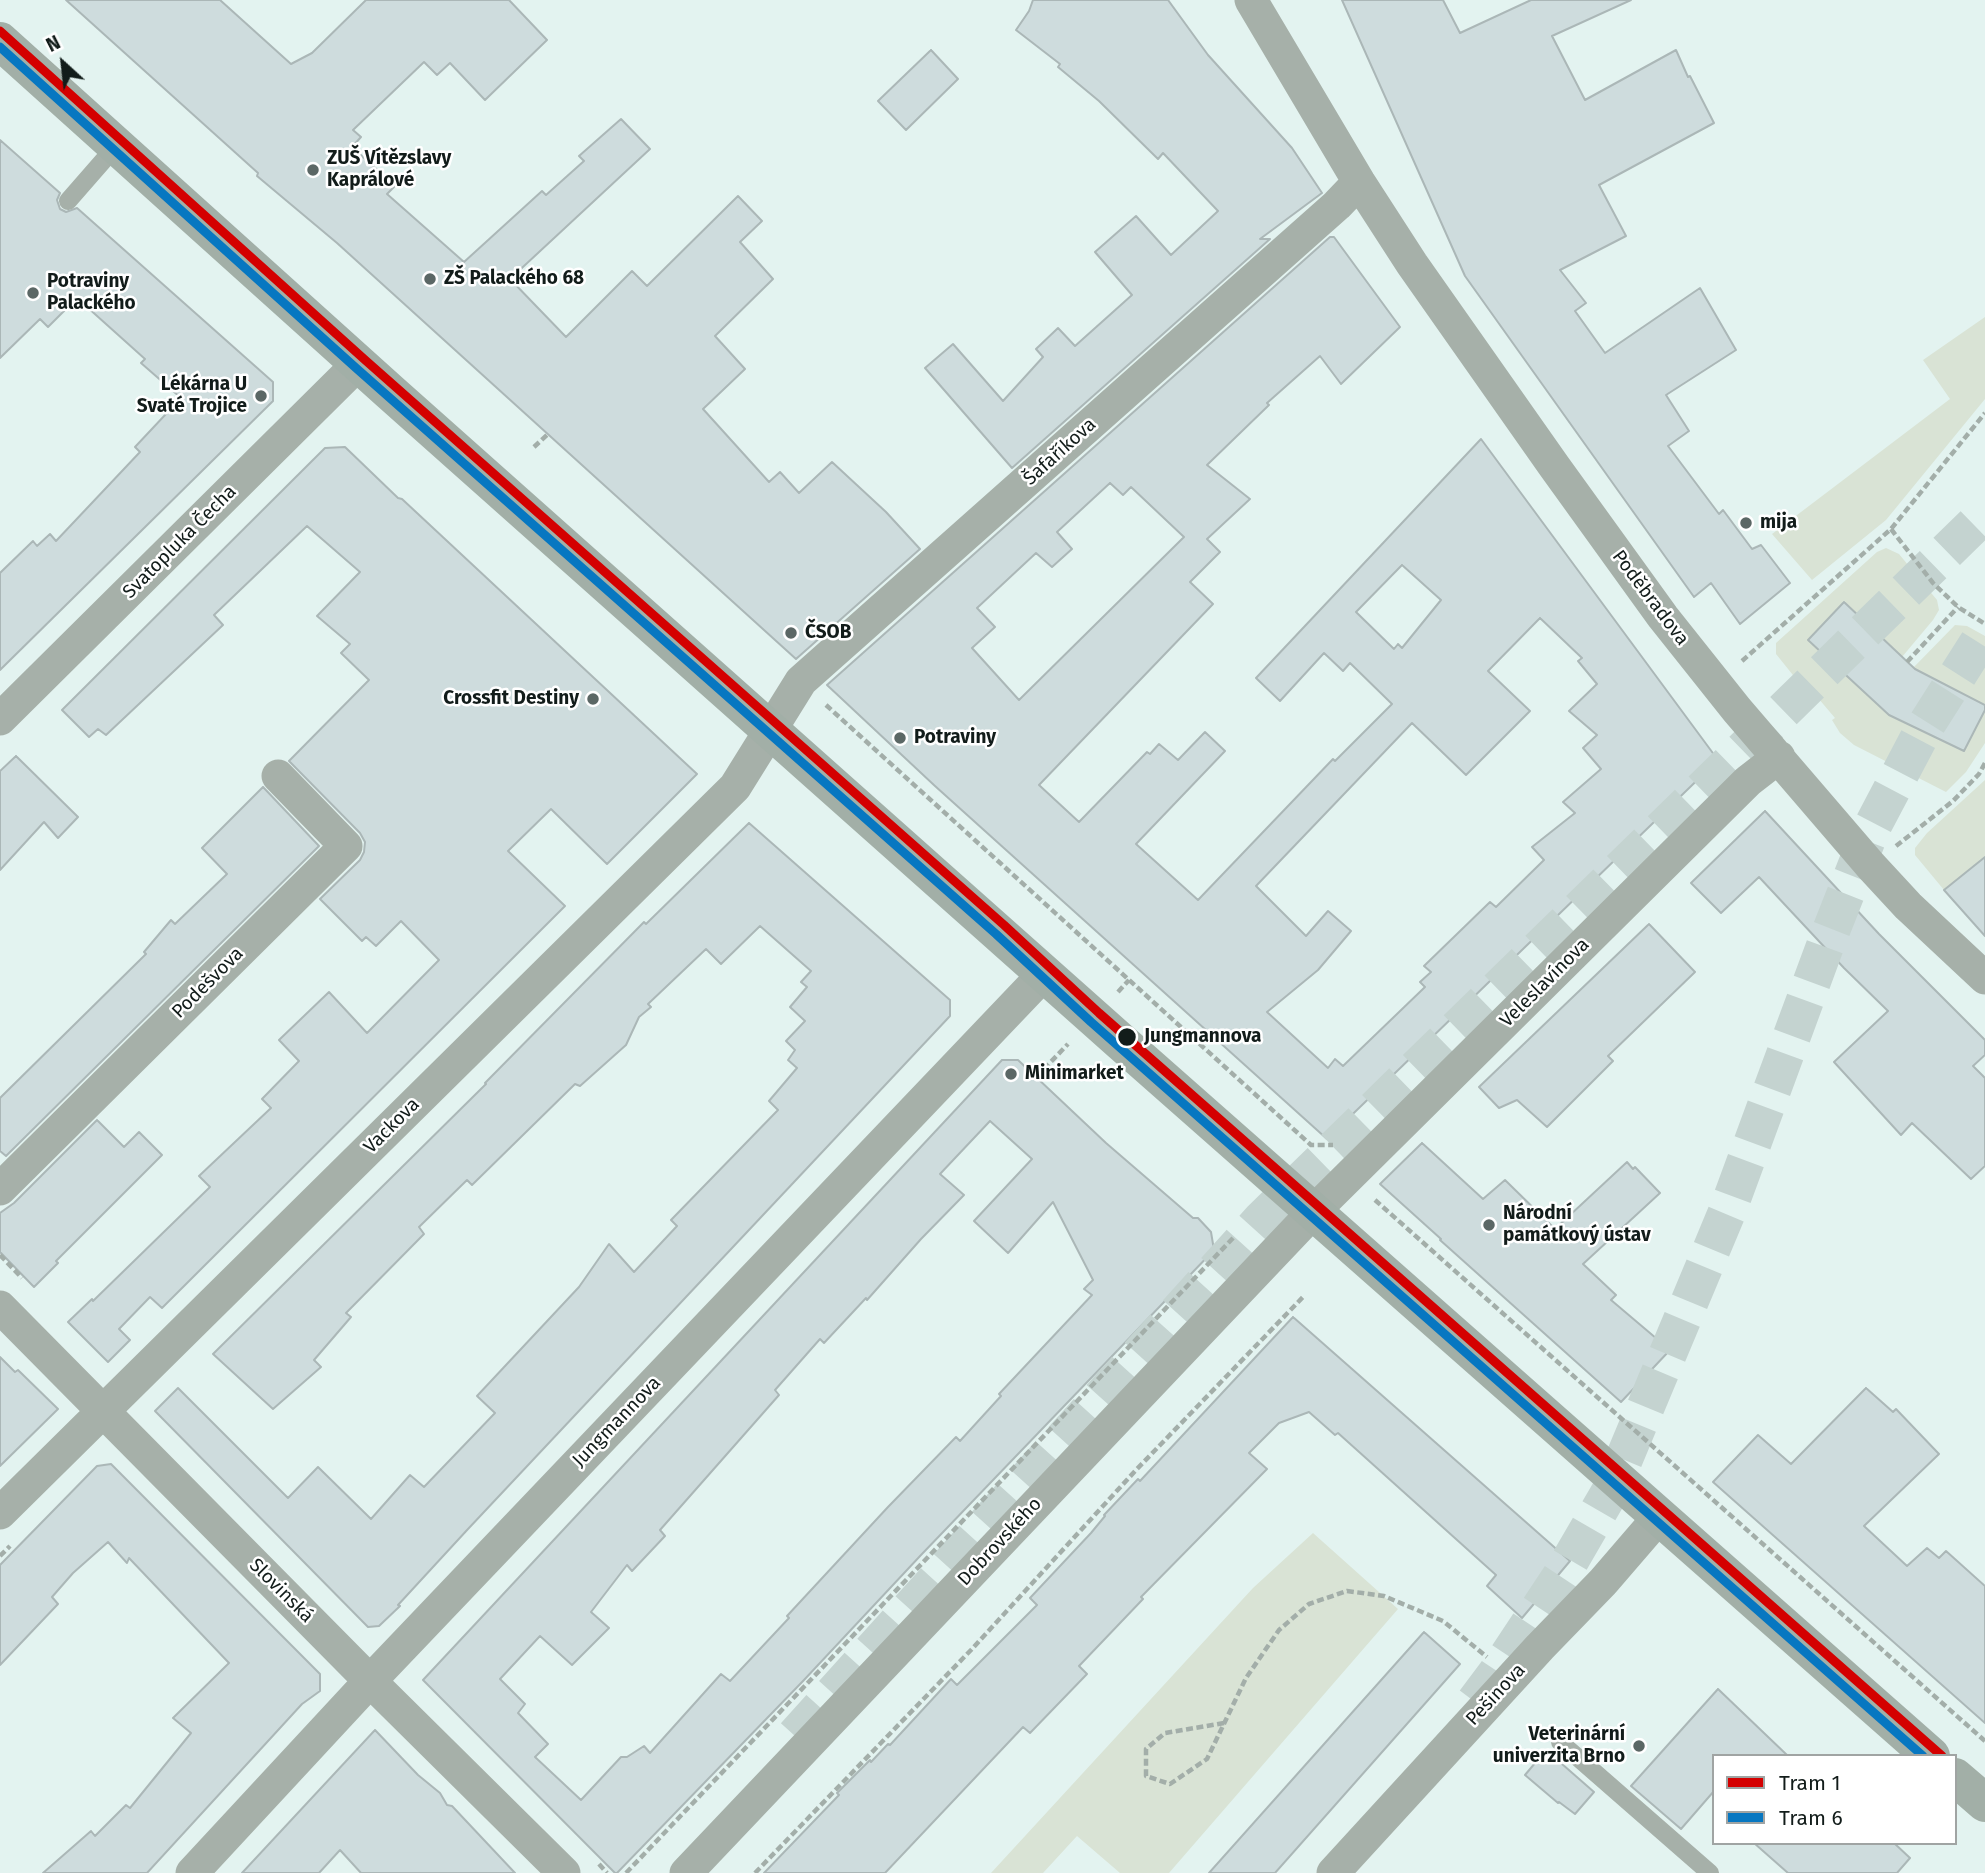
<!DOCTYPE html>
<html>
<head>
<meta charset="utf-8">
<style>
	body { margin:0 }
	#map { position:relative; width:1985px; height:1873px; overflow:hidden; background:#e3f3f0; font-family:"Fira Sans",sans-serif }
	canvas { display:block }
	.legend { position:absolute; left:1712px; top:1754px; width:245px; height:91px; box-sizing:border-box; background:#fff; border:2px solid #a0a4a3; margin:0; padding:9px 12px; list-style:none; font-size:21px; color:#121c1a }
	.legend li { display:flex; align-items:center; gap:14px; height:35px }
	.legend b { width:35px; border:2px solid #a0a4a3 }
	.north { position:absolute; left:28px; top:28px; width:70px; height:70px; -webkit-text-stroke:5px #fff; paint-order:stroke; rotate:333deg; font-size:19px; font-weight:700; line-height:28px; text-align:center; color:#121c1a }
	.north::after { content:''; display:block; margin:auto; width:24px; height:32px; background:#121c1a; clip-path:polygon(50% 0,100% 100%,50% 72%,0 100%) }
</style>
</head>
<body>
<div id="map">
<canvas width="1985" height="1873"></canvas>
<ul class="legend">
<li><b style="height:9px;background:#d40000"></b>Tram 1</li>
<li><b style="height:9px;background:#0777c1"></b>Tram 6</li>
</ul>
<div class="north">N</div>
</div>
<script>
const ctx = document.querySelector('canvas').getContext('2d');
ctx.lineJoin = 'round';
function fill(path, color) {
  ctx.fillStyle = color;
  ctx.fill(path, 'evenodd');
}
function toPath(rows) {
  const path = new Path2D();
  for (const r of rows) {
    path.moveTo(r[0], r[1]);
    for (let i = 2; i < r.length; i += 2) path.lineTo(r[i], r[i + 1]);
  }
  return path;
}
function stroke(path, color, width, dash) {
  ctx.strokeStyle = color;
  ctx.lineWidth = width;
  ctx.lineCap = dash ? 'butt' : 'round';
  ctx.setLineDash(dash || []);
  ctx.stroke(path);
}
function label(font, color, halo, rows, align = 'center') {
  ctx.font = font + ' "Fira Sans",sans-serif';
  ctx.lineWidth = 5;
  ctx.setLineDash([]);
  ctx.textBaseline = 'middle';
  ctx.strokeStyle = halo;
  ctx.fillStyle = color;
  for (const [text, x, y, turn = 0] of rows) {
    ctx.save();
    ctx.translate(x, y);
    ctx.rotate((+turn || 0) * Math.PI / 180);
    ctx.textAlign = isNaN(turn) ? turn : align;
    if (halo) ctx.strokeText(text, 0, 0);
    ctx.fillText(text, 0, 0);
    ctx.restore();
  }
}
const green = toPath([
	[1985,317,1985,399,1886,520,1812,580,1772,534,1950,399,1923,360],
	[1886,548,1899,554,1937,600,1939,610,1933,620,1902,657,1844,602,1808,640,1889,715,1963,751,1985,710,1985,743,1966,772,1946,792,1854,745,1840,733,1832,720,1835,718,1818,698,1813,700,1776,654,1776,643,1877,552],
	[1955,625,1967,626,1985,636,1985,705,1913,668],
	[1985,780,1985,857,1944,890,1915,855,1915,848,1927,833],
	[1313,1533,1398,1609,1169,1873,1120,1873,1077,1836,1043,1873,991,1873,1253,1588]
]);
const building = toPath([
	[66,0,220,0,291,64,312,53,366,0,509,0,547,40,485,100,450,63,437,75,424,62,353,130,361,137,352,147,395,186,387,194,464,262,542,191,546,195,584,161,579,156,621,119,650,149,510,279,566,337,632,271,647,286,738,196,762,221,740,242,773,279,715,336,745,369,703,409,769,482,780,472,799,493,832,462,886,512,920,549,796,659,337,243,257,176,258,173,66,0],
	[1033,0,1168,0,1208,55,1292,148,1322,193,1260,239,1270,239,1012,468,925,368,953,344,1003,401,1043,357,1036,349,1058,328,1075,346,1132,295,1095,252,1136,216,1171,255,1218,211,1163,153,1158,159,1099,101,1058,67,1060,64,1016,30,1029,11,1033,0],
	[1342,0,1443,0,1460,33,1531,0,1631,0,1552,36,1585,100,1676,50,1688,77,1690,76,1714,123,1599,185,1626,236,1560,270,1586,303,1575,311,1605,353,1700,288,1736,350,1666,395,1689,431,1668,446,1719,514,1723,510,1752,549,1761,545,1790,583,1740,624,1711,583,1694,597,1465,276,1342,0],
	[931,50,958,79,906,130,878,101,931,50],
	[0,140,60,193,57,200,60,209,66,212,77,208,273,382,273,401,0,670,0,573,33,541,37,546,50,534,56,541,140,452,135,447,181,398,141,363,145,359,77,298,48,327,40,319,0,358,0,140],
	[1330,237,1334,237,1400,327,1341,384,1320,356,1267,403,1269,405,1207,465,1250,499,1207,539,1220,552,1190,582,1213,604,1039,785,1079,822,1147,752,1150,754,1159,744,1178,760,1205,732,1225,751,1136,844,1198,900,1333,759,1335,761,1392,704,1350,663,1343,671,1324,653,1280,701,1256,678,1481,439,1718,760,1327,1139,935,786,827,685,1330,237],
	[1110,483,1123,495,1131,487,1184,537,1019,700,972,648,995,627,977,608,1036,553,1052,567,1072,549,1057,532,1110,483],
	[1402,565,1441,600,1402,648,1398,644,1394,649,1356,612,1402,565],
	[1540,618,1582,658,1578,661,1597,684,1569,711,1597,735,1583,748,1601,769,1563,802,1575,813,1532,847,1544,860,1496,907,1490,902,1424,966,1431,972,1420,982,1425,987,1343,1066,1335,1059,1328,1068,1267,1012,1318,970,1351,931,1328,911,1306,936,1256,886,1412,723,1466,775,1530,711,1488,671,1540,618],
	[345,447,398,498,402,499,697,774,607,864,551,809,508,851,565,906,162,1308,150,1297,119,1329,130,1340,108,1362,68,1322,92,1299,93,1301,210,1187,199,1176,271,1108,262,1099,299,1061,279,1040,329,992,367,1033,439,960,401,921,376,946,366,937,362,941,320,899,360,860,364,852,365,842,360,833,289,761,369,680,341,653,350,644,317,616,360,572,307,526,214,615,223,625,106,735,98,729,89,737,62,710,325,448,345,447],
	[1844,602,1915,669,1985,705,1985,710,1964,751,1889,715,1808,640,1844,602],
	[16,756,78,817,58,838,44,822,0,870,0,771,16,756],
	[263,787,319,846,6,1156,0,1151,0,1098,146,954,144,952,171,920,175,924,227,874,202,848,263,787],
	[1765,811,1879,934,1985,1040,1985,1055,1973,1066,1985,1078,1985,1166,1971,1179,1912,1123,1901,1135,1834,1062,1888,1011,1844,968,1759,877,1721,913,1691,883,1765,811],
	[749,823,950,1000,950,1016,468,1529,398,1605,400,1606,379,1626,368,1627,155,1411,178,1388,288,1498,318,1467,371,1519,410,1475,424,1487,495,1413,477,1396,579,1287,609,1244,634,1272,677,1226,671,1220,778,1110,769,1101,797,1068,788,1060,795,1050,786,1041,805,1021,790,1007,807,987,801,982,811,971,760,926,721,964,706,949,648,1004,651,1007,639,1017,626,1045,580,1086,575,1084,472,1185,467,1180,419,1227,424,1234,346,1313,351,1317,314,1360,321,1367,273,1409,213,1354,486,1084,485,1083,644,922,646,924,749,823],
	[1985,857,1985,936,1944,890,1985,857],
	[1649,924,1695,972,1608,1056,1613,1061,1547,1127,1517,1100,1499,1108,1479,1087,1649,924],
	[1002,1060,1018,1060,1106,1143,1193,1218,1198,1218,1211,1232,1214,1250,921,1555,804,1680,617,1873,615,1873,423,1680,1002,1060],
	[990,1121,1032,1159,974,1221,1008,1253,1053,1202,1093,1280,1084,1289,1092,1295,999,1394,1001,1396,960,1441,956,1437,888,1507,787,1616,789,1618,730,1681,721,1674,650,1753,644,1746,627,1757,621,1757,581,1800,535,1757,548,1744,518,1713,525,1704,500,1679,540,1636,572,1665,609,1628,591,1612,627,1565,632,1571,665,1536,660,1530,779,1395,775,1390,820,1339,824,1343,866,1298,867,1300,921,1239,964,1195,940,1174,990,1121],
	[97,1120,124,1147,139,1132,162,1155,56,1261,58,1263,34,1287,0,1252,0,1213,14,1203,97,1120],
	[1422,1143,1483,1199,1505,1180,1555,1229,1627,1162,1633,1169,1635,1167,1660,1193,1583,1264,1616,1295,1611,1300,1670,1350,1621,1402,1440,1240,1441,1239,1380,1184,1422,1143],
	[1293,1317,1570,1561,1522,1618,1487,1586,1496,1575,1338,1433,1335,1435,1309,1412,1279,1423,1249,1453,1267,1469,1141,1597,1143,1599,1079,1666,1087,1674,1030,1733,1023,1727,885,1873,764,1873,839,1795,837,1793,870,1760,871,1762,888,1744,890,1745,951,1679,957,1685,1037,1605,1030,1598,1091,1533,1105,1516,1104,1515,1138,1479,1140,1481,1293,1317],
	[0,1357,15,1372,18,1370,58,1409,0,1466,0,1357],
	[1866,1388,1893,1412,1896,1409,1939,1454,1864,1526,1907,1566,1927,1548,1939,1558,1946,1551,1985,1586,1985,1723,1713,1482,1758,1435,1791,1464,1866,1388],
	[111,1464,320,1674,320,1691,302,1704,147,1873,43,1873,91,1831,95,1836,126,1805,130,1808,191,1733,173,1718,229,1663,129,1558,127,1563,108,1542,73,1573,52,1597,58,1604,0,1665,0,1565,97,1466,111,1464],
	[1424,1632,1460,1664,1275,1873,1209,1873,1424,1632],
	[1718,1689,1788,1756,1714,1756,1714,1791,1681,1829,1631,1786,1718,1689],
	[375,1730,418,1775,440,1793,447,1805,452,1806,515,1873,361,1873,340,1850,319,1873,242,1873,375,1730],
	[1546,1750,1594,1792,1575,1814,1559,1802,1558,1803,1525,1775,1546,1750],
	[1754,1843,1894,1843,1910,1858,1897,1873,1788,1873,1754,1843]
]);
const highwayTunnel = toPath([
	[1475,1702,1496,1674,1561,1576,1611,1490,1727,1212,1825,946,1871,829,1923,730,1985,632],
	[795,1736,1262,1219,1985,514]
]);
const path = toPath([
	[534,447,548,434],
	[1891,529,1933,583,1958,607,1985,624],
	[1742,661,1891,529,1985,413],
	[1907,662,1958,607],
	[826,705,1311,1145,1333,1145],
	[1896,846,1953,801,1979,774,1985,763],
	[1118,992,1129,980],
	[1044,1069,1068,1044],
	[1375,1200,1985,1741],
	[0,1255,22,1278],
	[0,1556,10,1546],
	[1224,1723,1165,1733,1146,1749,1146,1776,1170,1784,1207,1759,1246,1678,1279,1630,1309,1604,1347,1591,1384,1596,1443,1621,1487,1657],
	[599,1864,607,1873],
	[626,1873,1234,1237],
	[755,1873,971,1650,1136,1470,1303,1297]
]);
const lane = toPath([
	[68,201,116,146],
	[1560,1742,1710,1873]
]);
const street = toPath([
	[1251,0,1359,182,1412,264,1554,466,1663,617,1737,710,1871,866,1908,906,1985,978],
	[0,719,359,363],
	[0,1189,346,846,278,776],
	[0,1307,370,1681,564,1873],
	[0,1513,735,787,801,681,1337,205,1359,182],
	[192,1873,370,1681,1045,973],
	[686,1873,1318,1207,1748,781,1779,757],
	[1333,1873,1540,1647,1603,1582,1659,1517]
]);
const secondary = toPath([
	[0,41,390,392,1121,1042,1931,1756],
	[1955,1777,1985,1803]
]);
const tram1 = toPath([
	[0,31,364,359,1004,925,1099,1013,1942,1756]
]);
const tram2 = toPath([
	[0,47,356,368,996,934,1091,1022,1923,1756]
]);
const markers = [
	[313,170,7,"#5b6765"],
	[430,279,7,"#5b6765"],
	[33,293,7,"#5b6765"],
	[261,396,7,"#5b6765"],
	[1746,523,7,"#5b6765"],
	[791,633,7,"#5b6765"],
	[593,699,7,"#5b6765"],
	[900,738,7,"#5b6765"],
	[1127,1037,10,"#121c1a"],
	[1011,1074,7,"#5b6765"],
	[1489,1225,7,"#5b6765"],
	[1639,1746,7,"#5b6765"]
];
const poiNames = [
	["ZUŠ Vítězslavy",327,159],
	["Kaprálové",327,181],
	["ZŠ Palackého 68",444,279],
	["Potraviny",47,282],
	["Palackého",47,304],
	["Lékárna U",247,385,"right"],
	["Svaté Trojice",247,407,"right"],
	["mija",1760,523],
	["ČSOB",805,633],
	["Crossfit Destiny",579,699,"right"],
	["Potraviny",914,738],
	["Minimarket",1025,1074],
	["Národní",1503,1214],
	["památkový ústav",1503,1236],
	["Veterinární",1625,1735,"right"],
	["univerzita Brno",1625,1757,"right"]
];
const streetNames = [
	["Šafaříkova",1060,452,-42],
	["Svatopluka Čecha",180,542,-45],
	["Poděbradova",1650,598,53],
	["Podešvova",208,983,-45],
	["Veleslavínova",1545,983,-45],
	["Vackova",392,1126,-45],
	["Jungmannova",617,1422,-46],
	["Dobrovského",1000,1542,-47],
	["Slovinská",281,1591,45],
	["Pešinova",1496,1695,-47]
];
const stopNames = [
	["Jungmannova",1144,1037]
];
fill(green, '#d9e3d5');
fill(building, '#cedcdd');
stroke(building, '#abb7b7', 2);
stroke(highwayTunnel, '#c4d3d0', 38, [38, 19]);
stroke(path, '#a3aea9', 4.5, [7, 3.5]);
stroke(lane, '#a6b0a9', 18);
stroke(street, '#a6b0a9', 33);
stroke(secondary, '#a2afa7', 38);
stroke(tram1, '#d40000', 9);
stroke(tram2, '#0777c1', 9);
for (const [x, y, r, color] of markers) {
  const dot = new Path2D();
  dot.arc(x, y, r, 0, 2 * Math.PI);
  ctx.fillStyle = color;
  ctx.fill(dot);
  stroke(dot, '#fff', 2.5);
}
label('bold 19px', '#121c1a', '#fff', poiNames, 'left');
label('19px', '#121c1a', '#fff', streetNames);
label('bold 19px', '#121c1a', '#fff', stopNames, 'left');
</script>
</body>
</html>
